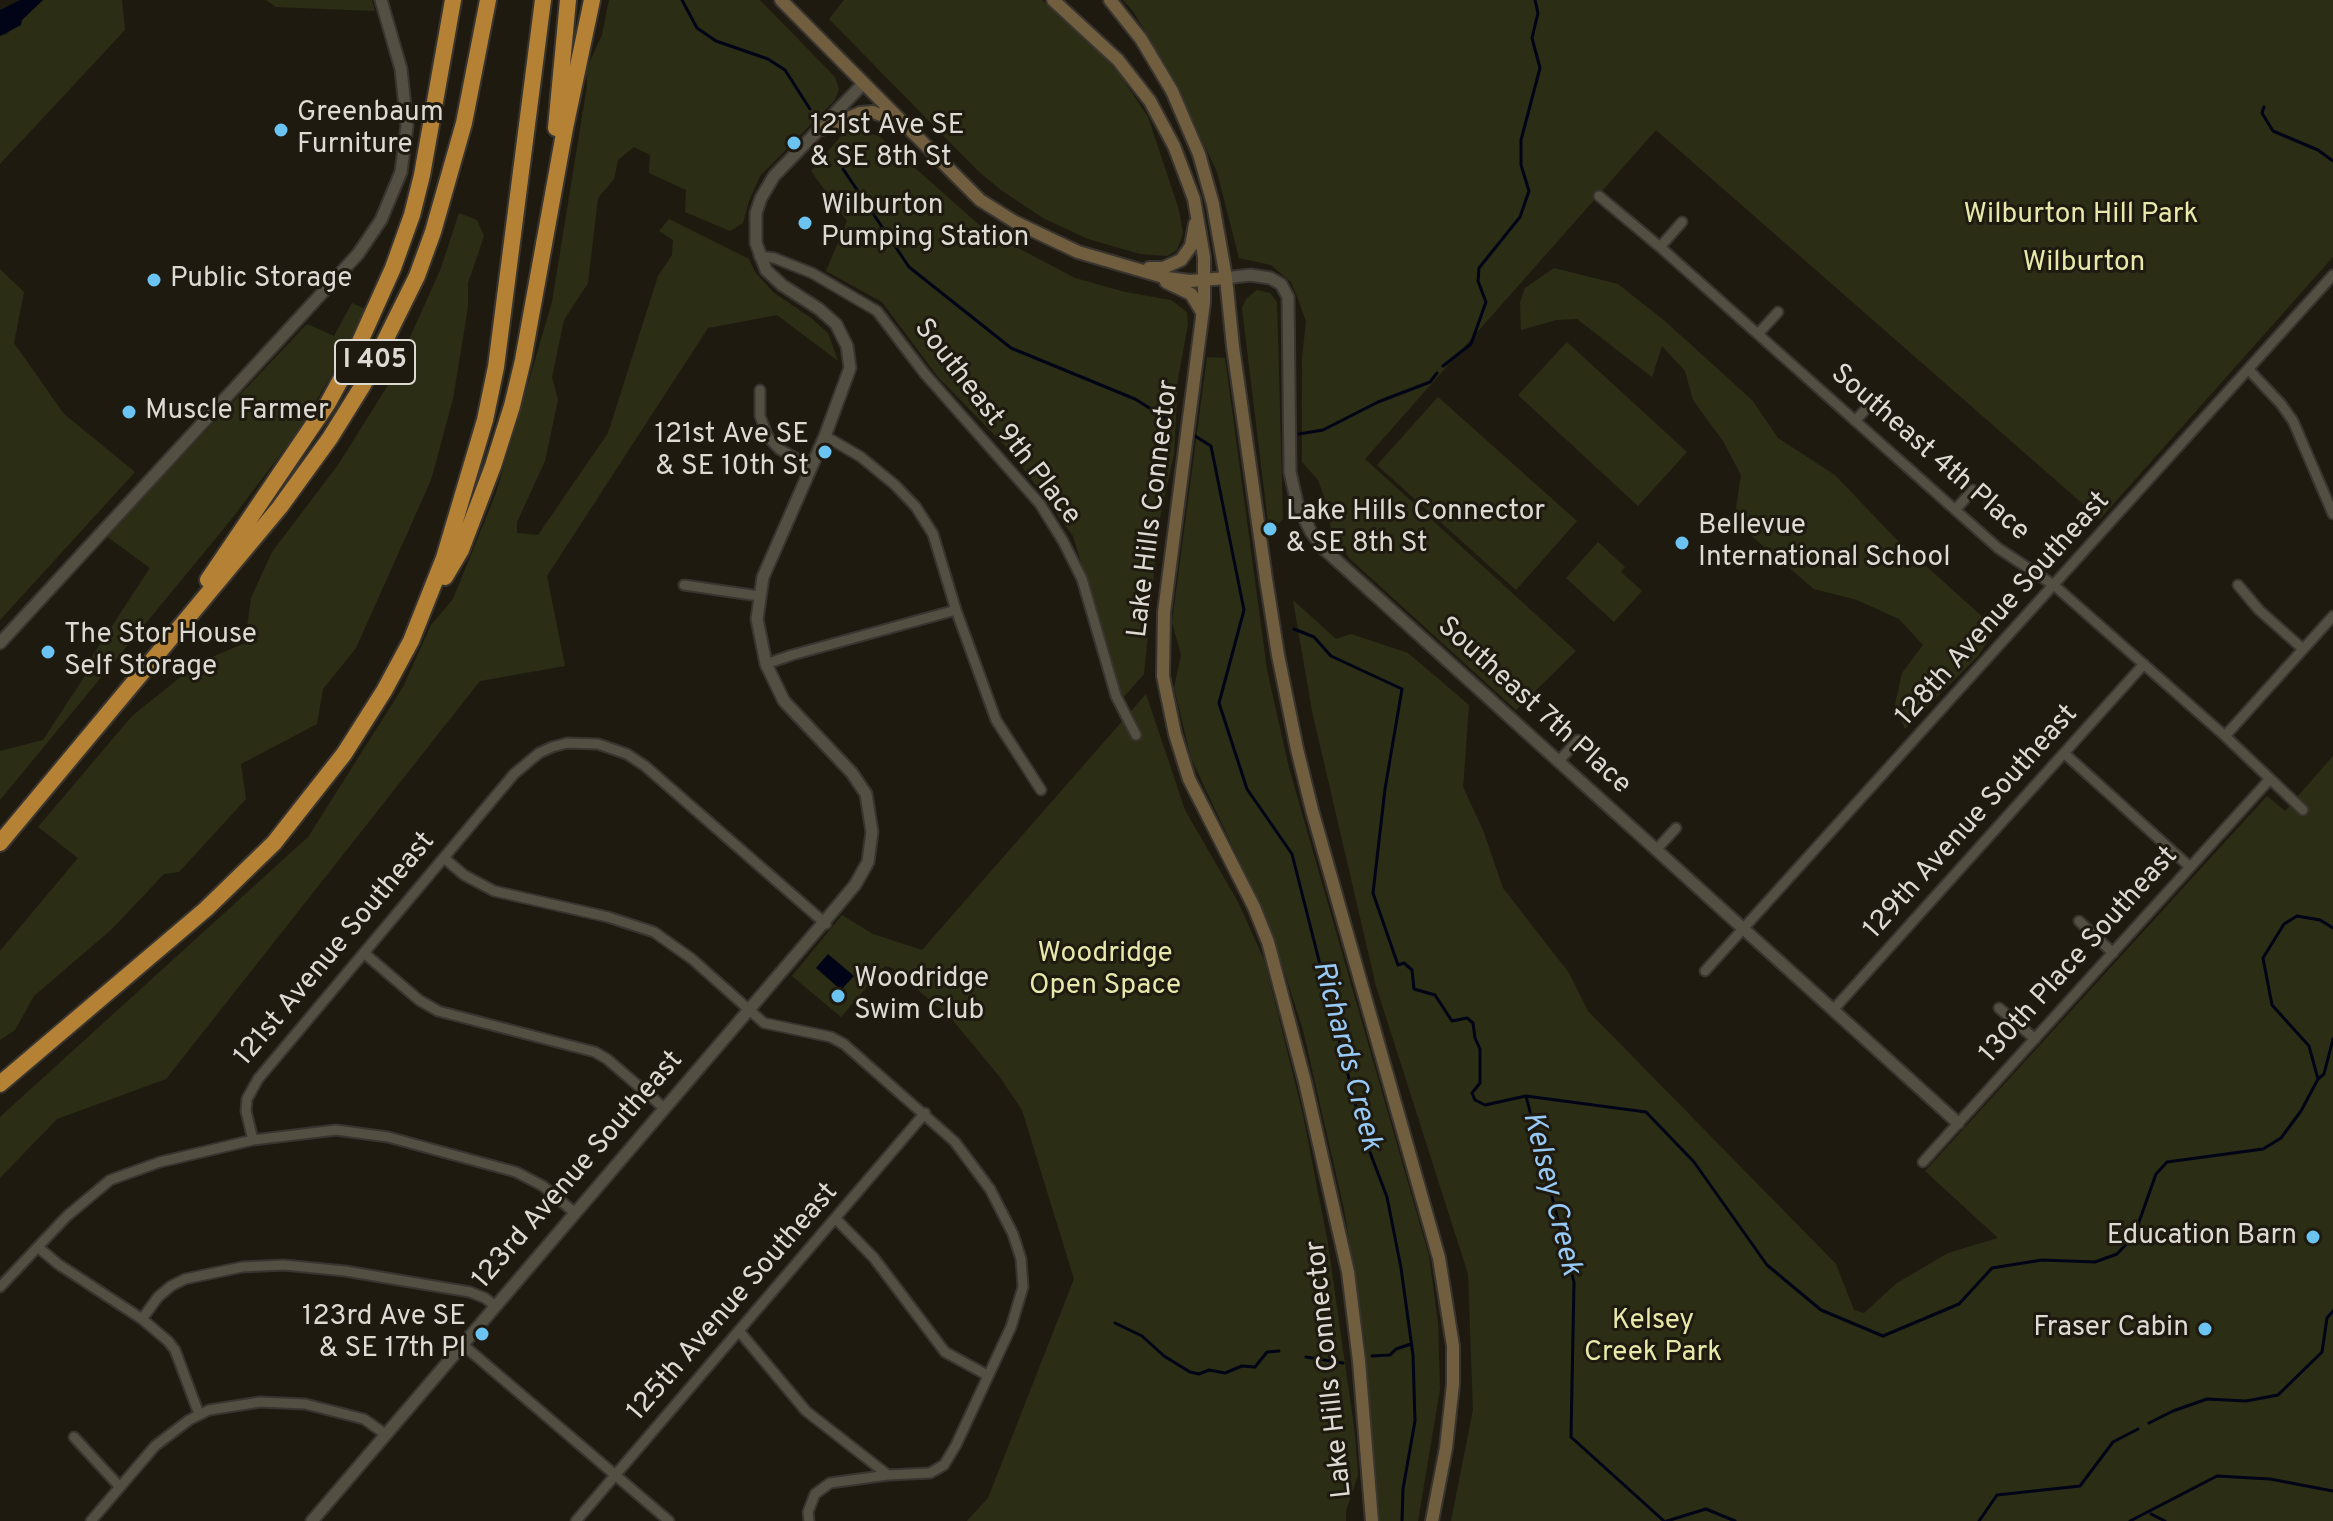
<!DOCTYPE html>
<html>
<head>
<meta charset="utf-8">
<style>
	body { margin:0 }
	canvas { display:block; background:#1f1a10 }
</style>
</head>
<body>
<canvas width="2333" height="1521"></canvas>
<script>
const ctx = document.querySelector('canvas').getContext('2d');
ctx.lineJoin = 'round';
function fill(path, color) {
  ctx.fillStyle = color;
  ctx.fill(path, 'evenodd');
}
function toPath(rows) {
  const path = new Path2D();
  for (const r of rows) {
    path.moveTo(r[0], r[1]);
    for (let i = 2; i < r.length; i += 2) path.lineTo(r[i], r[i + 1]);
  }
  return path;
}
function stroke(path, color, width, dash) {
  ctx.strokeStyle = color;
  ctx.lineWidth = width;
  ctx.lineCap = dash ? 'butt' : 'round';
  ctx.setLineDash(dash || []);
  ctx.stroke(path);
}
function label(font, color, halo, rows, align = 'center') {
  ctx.font = font + ' Overpass,sans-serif';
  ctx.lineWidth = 6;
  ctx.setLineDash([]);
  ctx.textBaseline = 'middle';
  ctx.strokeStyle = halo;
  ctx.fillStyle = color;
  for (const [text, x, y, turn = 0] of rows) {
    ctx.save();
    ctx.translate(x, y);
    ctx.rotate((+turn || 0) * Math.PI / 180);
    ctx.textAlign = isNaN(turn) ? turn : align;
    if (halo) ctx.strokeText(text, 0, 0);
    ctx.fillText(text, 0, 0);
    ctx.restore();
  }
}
const green = toPath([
	[43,0,122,0,125,30,0,164,0,36,7,34],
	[266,0,372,0,375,11,276,7],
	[609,0,760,0,835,77,839,89,835,100,760,176,749,201,743,223,730,231,685,212,686,190,649,173,650,155,634,147,618,160,614,179,598,198,588,283,564,320,552,377,558,400,545,461,517,522,517,533,538,535,608,433,658,276,672,255,673,240,659,231,669,219,749,259,755,272,773,292,811,318,828,333,838,361,777,315,708,328,547,576,565,666,480,681,166,1079,57,1119,0,1178,0,1117,308,837,403,687,431,625,453,599,496,493,552,302,587,86,586,70,602,35],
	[844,0,1042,0,1096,48,1120,75,1148,117,1179,210,1183,233,1177,250,1167,256,1140,254,1088,239,1043,218,1001,190,977,170,829,19],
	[1123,0,2333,0,2333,257,2100,519,1656,130,1365,459,1576,651,1516,710,1349,558,1331,529,1326,502,1318,480,1302,462,1302,358,1306,321,1298,299,1291,282,1271,265,1239,258,1217,172,1172,76,1133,11],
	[848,128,879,136,986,231,1075,278,1125,292,1171,300,1187,312,1188,324,1178,379,1174,454,1159,522,1144,674,1122,699,1073,536,1012,453,938,377,882,302,826,271,847,221,811,171],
	[459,213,477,220,484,236,468,283,468,307,453,399,431,480,356,648,323,689,317,724,241,764,246,799,179,872,164,874,112,929,34,996,15,1030,0,1040,0,951,78,858,38,827,132,716,198,663,245,643,251,598,272,552,338,465,390,382,441,268],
	[1554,268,1618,284,1666,322,1752,400,1778,438,1835,475,1895,538,1996,629,1977,657,1905,729,1895,705,1902,673,1923,645,1899,619,1857,600,1814,589,1734,521,1741,475,1723,441,1693,400,1685,371,1662,346,1652,377,1577,319,1556,320,1521,330,1520,303,1525,288],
	[0,269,24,292,14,343,64,414,135,472,0,620],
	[1257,290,1270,293,1277,302,1283,519,1276,526,1268,522,1242,308,1246,299],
	[352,303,365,309,337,366,296,434,230,521,0,800,0,751,43,740,92,665,91,658,150,568,106,536,307,324,334,336],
	[1567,342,1687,452,1638,506,1518,395],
	[1207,357,1225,358,1267,670,1289,768,1429,1256,1438,1323,1440,1389,1418,1521,1378,1521,1365,1341,1344,1209,1303,1030,1269,924,1191,758,1174,688,1181,655,1172,622],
	[1438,397,1577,521,1516,590,1377,465],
	[1598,542,1625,567,1621,572,1642,591,1614,622,1566,578],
	[1293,600,1336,639,1351,634,1408,653,1469,705,1463,787,1483,830,1503,888,1569,973,1588,1011,1836,1264,1854,1310,1864,1313,1897,1283,1948,1253,1998,1238,1925,1171,2267,796,2285,811,2333,756,2333,1521,1451,1521,1473,1410,1468,1274,1376,986,1312,711],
	[1146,694,1185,810,1238,902,1265,962,1303,1115,1328,1244,1355,1434,1358,1475,1346,1511,1346,1521,967,1521,988,1498,1074,1279,1022,1110,999,1076,950,1017,892,968,885,966,841,1017,792,976,842,915,873,934,922,950]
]);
const water = toPath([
	[20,0,43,0,22,20,21,25,0,36,0,10],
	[828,954,854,976,841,990,816,968]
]);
const stream = toPath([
	[682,0,697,28,716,41,768,59,785,70,810,109],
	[2264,107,2262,113,2273,131,2318,150,2333,161],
	[843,169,909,267,1011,348,1135,399,1172,422],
	[1443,366,1471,344,1486,302,1478,281,1479,268,1520,217,1529,191,1521,165,1521,140,1540,68,1532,38,1538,13,1535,0],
	[1299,434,1323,430,1378,402,1430,382,1437,373],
	[1195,436,1211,446,1244,610,1219,703,1247,789,1292,854,1363,1134,1387,1197,1401,1268,1413,1355,1415,1421,1403,1489,1402,1521],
	[1294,629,1314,637,1331,656,1402,689,1385,789,1373,893,1398,965,1404,963,1412,970,1414,989,1435,995,1452,1021,1467,1018,1473,1023,1475,1038,1480,1049,1480,1083,1472,1093,1475,1100,1485,1105,1526,1096,1574,1282,1571,1437,1664,1521],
	[2318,1079,2309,1046,2272,1005,2263,958,2284,924,2297,916,2320,920,2333,928],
	[1526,1096,1646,1112,1694,1162,1767,1265,1821,1310,1883,1336,1959,1304,1992,1268,2042,1260,2095,1262,2117,1254,2134,1236,2156,1174,2167,1162,2263,1149,2281,1138,2301,1111,2318,1079,2324,1074,2333,1039],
	[1115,1323,1142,1336,1164,1356,1190,1372,1199,1374,1209,1370,1225,1373,1242,1366,1255,1367,1267,1352,1279,1351],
	[1372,1356,1390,1355,1396,1349,1411,1344],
	[1306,1357,1343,1363],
	[2149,1423,2173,1411,2207,1399,2246,1401,2278,1395,2322,1352,2327,1318,2333,1311],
	[2151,1514,2165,1521],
	[1667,1521,1706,1509,1735,1521],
	[1979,1521,1997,1495,2080,1486,2113,1442,2138,1429],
	[2130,1521,2217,1476,2270,1479,2333,1491]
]);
const minor = toPath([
	[1599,196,1660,247,1998,548,2055,586,2225,736,2303,810],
	[1660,247,1682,222],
	[759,256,774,258,812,273,877,311,925,374,1040,504,1063,541,1082,579,1116,696,1136,735],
	[1758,334,1778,312],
	[2249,370,2281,404,2293,421,2333,514],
	[760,390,760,416,768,437,779,449,810,466],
	[1855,421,1874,400],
	[825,436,861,457,895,485,916,507,933,534,956,610,996,720,1041,790],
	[1955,510,1973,490],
	[684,585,759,596],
	[2238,585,2259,610,2303,649],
	[766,664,792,655,956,610],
	[2225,736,2333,616],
	[2064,753,2190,867],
	[1558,762,1578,740],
	[1656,850,1676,828],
	[444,858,464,875,494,891,608,917,654,932,692,959,764,1023,831,1037,844,1044,955,1142,990,1189,1013,1234,1021,1259,1023,1287,1011,1327,956,1445,944,1465,930,1473,888,1475,830,1483,815,1494,808,1512,809,1521],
	[2079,921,2113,953],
	[364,953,419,1000,438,1011,595,1052,607,1059,664,1108],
	[1705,971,2333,275],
	[1999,1008,2035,1039],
	[1833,1010,2144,664],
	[253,1140,336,1130,388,1137,516,1172,543,1186,575,1213],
	[1923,1162,2270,779],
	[836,1219,874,1258,945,1352,987,1375],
	[39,1248,58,1264,142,1319,168,1341,175,1350,199,1414],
	[0,1287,67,1216,110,1180,160,1162,253,1140,246,1111,247,1099,258,1079,514,774,539,753,552,747,567,743,598,744,627,754,645,766,826,924],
	[142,1319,158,1297,171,1286,185,1279,242,1267,284,1265,345,1271,470,1292,485,1298,495,1306],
	[739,1331,806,1411,888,1475],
	[462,1344,669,1521],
	[74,1437,120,1487],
	[91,1521,155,1446,189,1420,209,1410,260,1402,305,1404,364,1419,385,1434],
	[576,1521,925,1113]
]);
const tertiary = toPath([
	[1226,278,1250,275,1270,278,1281,284,1288,297,1290,472,1297,503,1311,532,1324,549,1958,1123],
	[0,643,358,254,381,220,401,172,407,126,401,69,381,0],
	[312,1521,824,922,855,885,868,862,872,832,866,794,852,773,784,701,766,664,757,619,763,577,825,436,850,368,847,346,836,324,819,309,782,285,766,270,756,243,756,213,761,198,774,176,863,84]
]);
const secondary = toPath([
	[781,0,980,200,1015,222,1078,252,1167,278,1190,281,1226,278],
	[1053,0,1118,60,1150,101,1174,146,1194,199,1204,257,1204,302,1164,612,1163,676,1175,734,1189,779,1254,907,1268,942,1305,1082,1348,1272,1359,1361,1372,1521],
	[1110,0,1141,39,1172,91,1199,154,1213,204,1226,278,1233,347,1266,579,1278,655,1297,749,1312,810,1439,1258,1453,1346,1453,1384,1446,1448,1432,1521],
	[822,129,860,113,873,112,897,121],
	[1149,268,1163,268,1181,260,1191,246,1195,224],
	[1166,282,1191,294,1202,312]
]);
const motorway = toPath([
	[556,128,568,0],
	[445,577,461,550,493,466,512,406,523,360,565,128,592,0],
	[208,580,328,403,354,355,393,268,412,215,422,175,453,0],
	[0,843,280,507,330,438,363,385,417,276,433,232,464,123,488,0],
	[0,1084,206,909,274,843,344,754,384,691,411,641,444,558,485,420,496,367,543,0]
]);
const markers = [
	[281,130,8,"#6ac3f1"],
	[794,143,8,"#6ac3f1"],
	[805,223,8,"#6ac3f1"],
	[154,280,8,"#6ac3f1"],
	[129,412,8,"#6ac3f1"],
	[825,452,8,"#6ac3f1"],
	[1270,529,8,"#6ac3f1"],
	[1682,543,8,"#6ac3f1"],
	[48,652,8,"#6ac3f1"],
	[838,996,8,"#6ac3f1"],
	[2313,1237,8,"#6ac3f1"],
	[2205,1329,8,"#6ac3f1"],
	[482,1334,8,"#6ac3f1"]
];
const shields = [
	[375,362,80]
];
const shieldNames = [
	["I 405",375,362]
];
const poiNames = [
	["Greenbaum",297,114],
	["Furniture",297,146],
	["121st Ave SE",810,127],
	["& SE 8th St",810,159],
	["Wilburton",821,207],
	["Pumping Station",821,239],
	["Public Storage",170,280],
	["Muscle Farmer",145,412],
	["121st Ave SE",809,436,"right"],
	["& SE 10th St",809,468,"right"],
	["Lake Hills Connector",1286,513],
	["& SE 8th St",1286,545],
	["Bellevue",1698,527],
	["International School",1698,559],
	["The Stor House",64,636],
	["Self Storage",64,668],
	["Woodridge",854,980],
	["Swim Club",854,1012],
	["Education Barn",2297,1237,"right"],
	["123rd Ave SE",466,1318,"right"],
	["& SE 17th Pl",466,1350,"right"],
	["Fraser Cabin",2189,1329,"right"]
];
const parkNames = [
	["Wilburton Hill Park",2081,216],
	["Wilburton",2084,264],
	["Woodridge",1105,955],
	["Open Space",1105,987],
	["Kelsey",1653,1322],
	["Creek Park",1653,1354]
];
const streetNames = [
	["Southeast 9th Place",996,423,52],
	["Southeast 4th Place",1929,454,41],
	["Lake Hills Connector",1155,509,-83],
	["128th Avenue Southeast",2004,610,-48],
	["Southeast 7th Place",1533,707,42],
	["129th Avenue Southeast",1972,823,-48],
	["121st Avenue Southeast",336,950,-50],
	["130th Place Southeast",2080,956,-48],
	["123rd Avenue Southeast",579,1171,-49],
	["125th Avenue Southeast",734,1303,-49],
	["Lake Hills Connector",1331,1369,-96]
];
const waterNames = [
	["Richards Creek",1345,1056,75],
	["Kelsey Creek",1550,1194,76]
];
fill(green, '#2c2d15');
fill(water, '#000416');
stroke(stream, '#000416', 3);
stroke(minor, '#38342f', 13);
stroke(tertiary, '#38342f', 15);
stroke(secondary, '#38342f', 16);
stroke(motorway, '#38342f', 20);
stroke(minor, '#544f43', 9);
stroke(tertiary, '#544f43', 11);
stroke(secondary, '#715e3e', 12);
stroke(motorway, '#b58134', 16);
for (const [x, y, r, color] of markers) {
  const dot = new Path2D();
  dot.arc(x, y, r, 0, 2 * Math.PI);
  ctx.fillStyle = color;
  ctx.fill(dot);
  stroke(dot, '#1f1a10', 3);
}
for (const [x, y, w] of shields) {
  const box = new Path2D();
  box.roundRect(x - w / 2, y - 22, w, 44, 6);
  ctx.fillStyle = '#1f1a10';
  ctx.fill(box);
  stroke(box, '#dddad3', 2);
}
label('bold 26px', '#dddad3', null, shieldNames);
label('28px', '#dddad3', '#1f1a10', poiNames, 'left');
label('28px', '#e6e9a9', '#1f1a10', parkNames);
label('28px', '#dddad3', '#1f1a10', streetNames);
label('italic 30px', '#96c9f5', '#1f1a10', waterNames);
</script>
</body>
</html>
